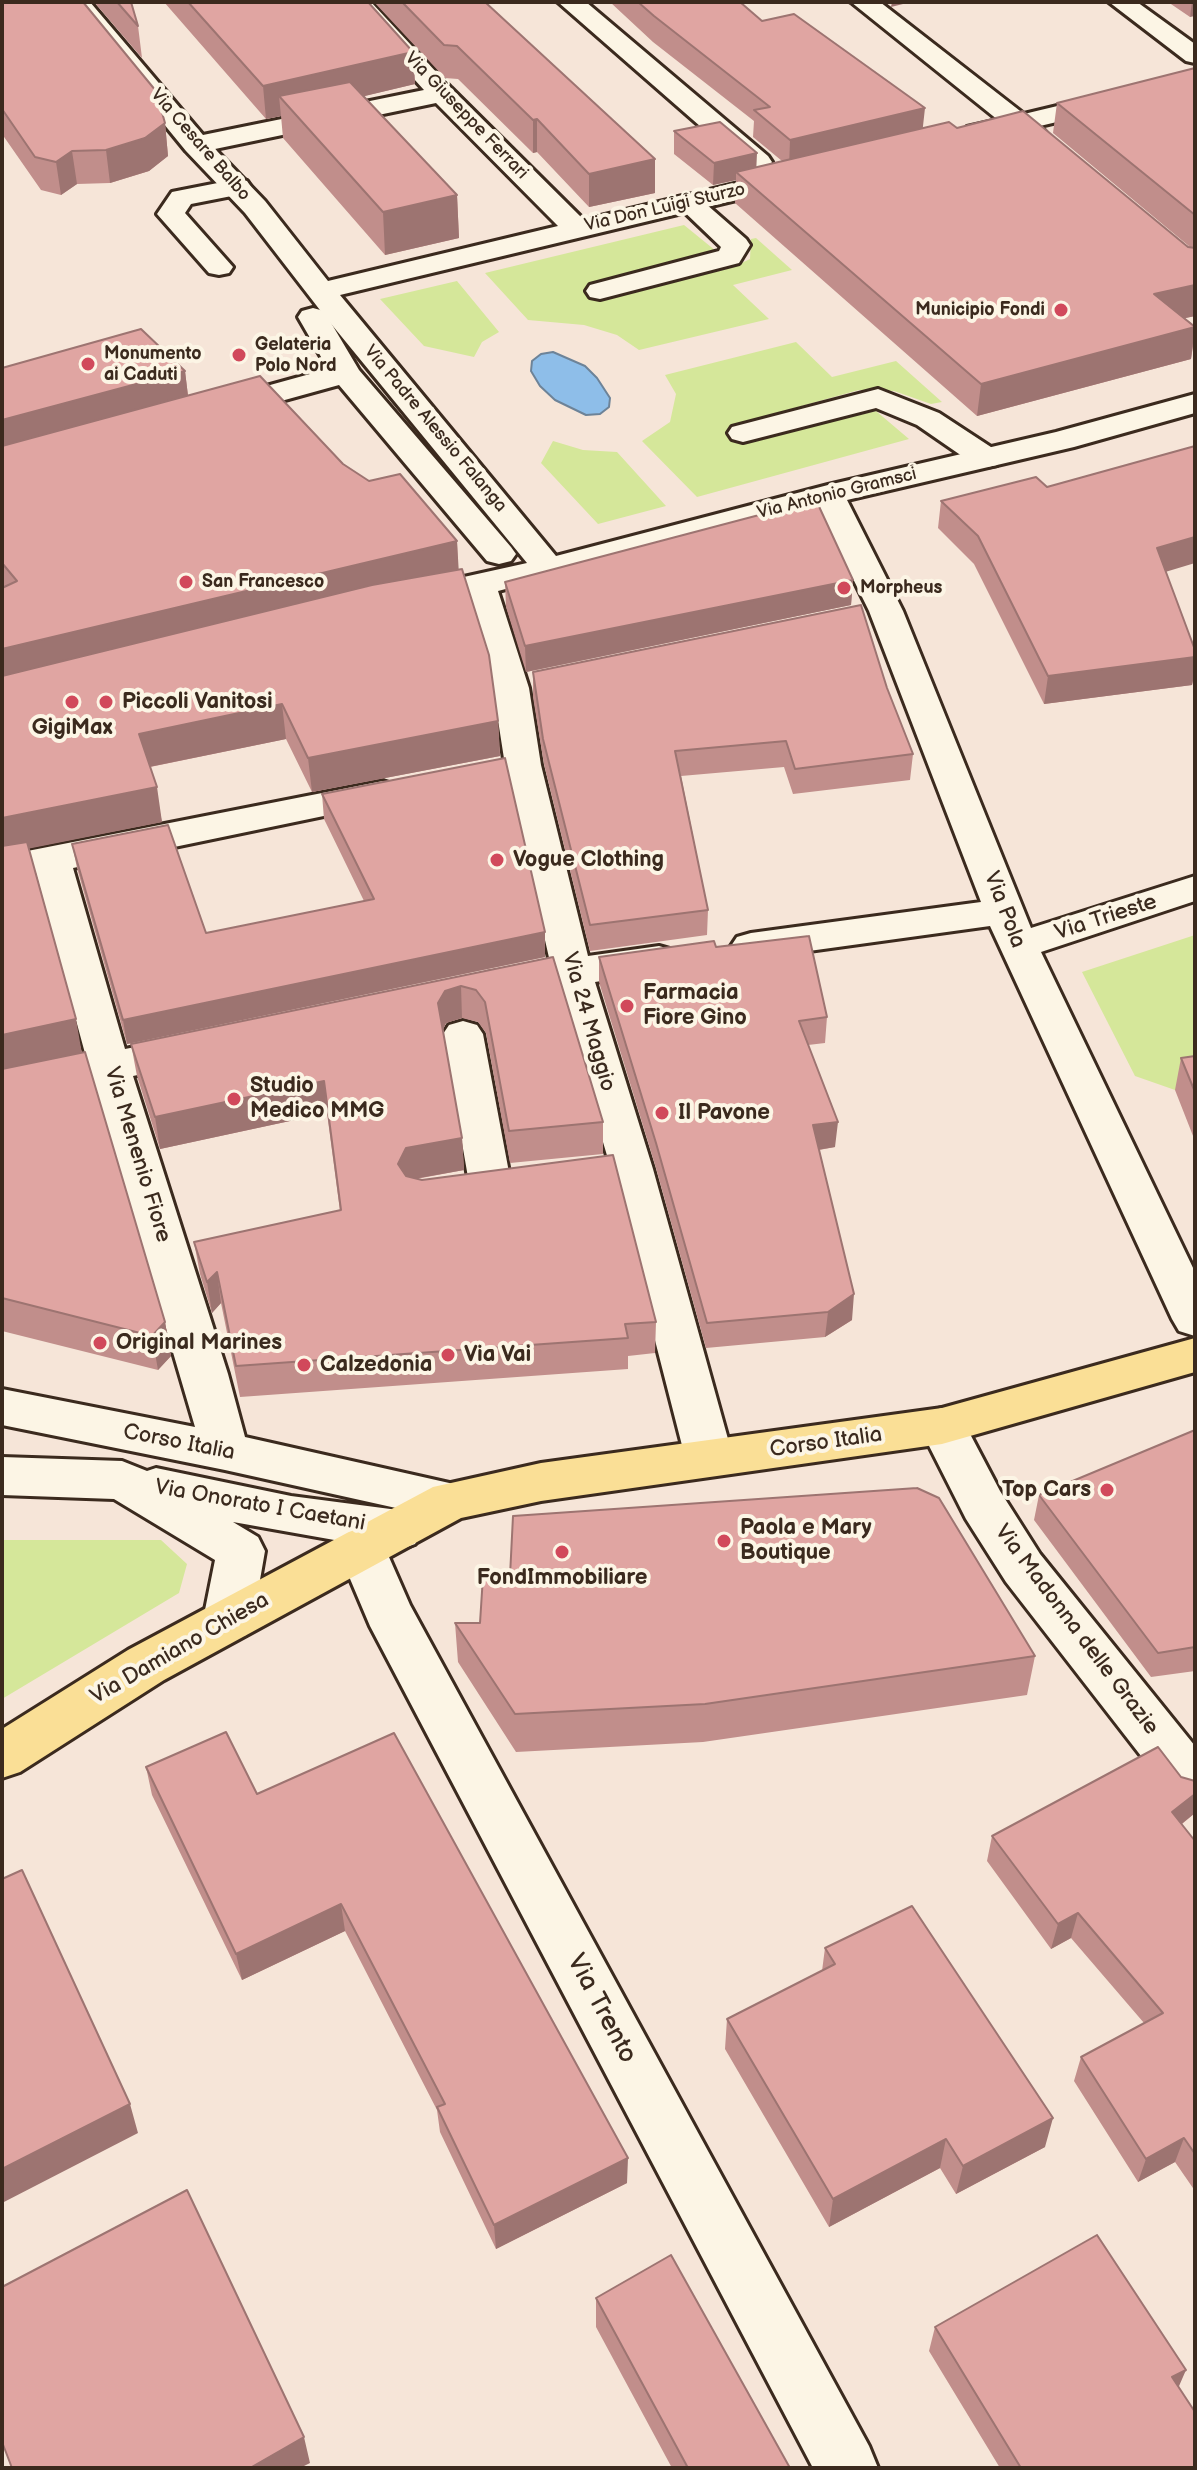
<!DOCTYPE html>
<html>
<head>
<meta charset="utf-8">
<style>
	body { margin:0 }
	#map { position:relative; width:1197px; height:2470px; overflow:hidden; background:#f6e5d8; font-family:"Balsamiq Sans",sans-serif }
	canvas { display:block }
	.frame { position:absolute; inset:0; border:4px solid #3b2a1e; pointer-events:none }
</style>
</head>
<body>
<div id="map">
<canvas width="1197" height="2470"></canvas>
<div class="frame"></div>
</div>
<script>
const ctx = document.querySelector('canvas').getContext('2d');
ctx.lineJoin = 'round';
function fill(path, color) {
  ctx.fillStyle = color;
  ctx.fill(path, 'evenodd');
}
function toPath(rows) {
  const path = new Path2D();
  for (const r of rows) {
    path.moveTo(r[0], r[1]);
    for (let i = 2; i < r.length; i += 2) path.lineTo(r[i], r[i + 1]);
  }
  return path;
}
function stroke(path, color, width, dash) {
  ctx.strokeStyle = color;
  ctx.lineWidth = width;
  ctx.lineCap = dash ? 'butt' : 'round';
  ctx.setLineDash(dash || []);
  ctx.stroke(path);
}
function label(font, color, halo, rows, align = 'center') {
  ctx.font = font + ' "Balsamiq Sans",sans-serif';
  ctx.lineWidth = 8;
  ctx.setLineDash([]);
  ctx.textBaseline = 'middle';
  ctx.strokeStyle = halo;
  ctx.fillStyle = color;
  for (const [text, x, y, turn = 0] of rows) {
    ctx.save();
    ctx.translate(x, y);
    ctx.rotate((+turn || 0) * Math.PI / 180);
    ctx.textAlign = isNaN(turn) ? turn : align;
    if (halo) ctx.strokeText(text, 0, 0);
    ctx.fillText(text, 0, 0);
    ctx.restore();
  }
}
const green = toPath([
	[684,225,716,251,594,285,607,298,731,268,750,259,751,239,756,238,792,270,733,285,769,319,639,350,617,335,584,325,528,320,485,273],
	[457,281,499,332,482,342,474,357,424,346,380,299],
	[796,342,832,377,896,361,942,402,931,404,894,391,859,390,737,424,752,441,876,411,909,439,697,497,642,441,670,422,676,394,665,375],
	[553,441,583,450,617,452,666,506,598,524,541,463],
	[1195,935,1195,1086,1175,1090,1135,1076,1082,972],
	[2,1540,161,1540,187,1564,179,1593,2,1699]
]);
const water = toPath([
	[553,352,585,366,597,378,610,398,609,407,600,414,586,415,555,400,540,386,531,371,532,361,541,354,553,352]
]);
const service = toPath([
	[1109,2,1137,2,1195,44,1195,63,1186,61,1109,2],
	[238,179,247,181,251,187,247,193,191,204,185,213,233,267,229,273,219,275,209,273,157,214,172,192,238,179],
	[688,195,698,197,746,239,750,245,739,263,600,299,590,297,586,291,590,285,719,251,721,247,675,203,678,197,688,195],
	[878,389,939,413,997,451,1001,458,997,465,986,467,975,465,917,425,876,408,743,442,732,439,728,433,732,427,878,389],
	[463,1021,477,1025,483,1034,511,1183,505,1193,490,1198,475,1193,469,1183,443,1034,449,1025,463,1021]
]);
const pedestrian = toPath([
	[313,308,324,311,359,370,511,547,516,554,511,561,499,564,487,561,339,385,216,419,205,417,200,410,205,403,328,369,298,317,302,311,313,308]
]);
const minor = toPath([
	[64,2,90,2,203,135,424,90,344,2,371,2,451,88,584,220,793,170,803,172,807,178,803,184,340,295,556,556,828,485,1056,432,1195,394,1195,413,1074,447,847,500,903,611,1031,928,1195,876,1195,901,1041,952,1195,1272,1195,1336,1179,1331,1172,1319,990,926,751,959,737,955,731,946,737,937,751,933,981,902,869,611,818,508,498,591,529,688,541,765,588,956,659,946,673,950,679,959,673,968,659,972,595,982,653,1169,733,1457,726,1470,709,1476,692,1470,685,1457,611,1169,557,987,501,995,487,991,481,982,487,973,550,962,505,765,493,688,466,599,408,609,396,606,391,599,396,592,527,563,323,314,245,213,186,151,64,2],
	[436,103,558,226,328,281,265,201,215,149,436,103],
	[558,2,586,2,768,156,772,162,768,168,758,170,748,168,558,2],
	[851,2,880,2,1024,114,1195,73,1195,89,1040,126,1048,135,1044,141,1034,143,1024,141,1014,132,977,141,967,139,963,133,967,127,998,120,851,2],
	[383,781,396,785,402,793,396,801,73,868,125,1049,192,1036,207,1040,213,1050,207,1060,133,1076,228,1374,245,1437,467,1487,474,1501,467,1515,450,1520,225,1470,2,1425,2,1389,195,1427,94,1084,2,1102,2,1074,86,1057,36,873,2,880,2,856,383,781],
	[2,1457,122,1461,147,1471,156,1468,291,1496,398,1510,415,1516,422,1530,415,1544,398,1550,385,1548,410,1605,869,2446,878,2468,813,2468,370,1626,337,1548,340,1541,233,1522,258,1537,265,1551,253,1620,246,1635,228,1641,210,1635,203,1620,215,1560,114,1499,2,1495,2,1457]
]);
const tertiary = toPath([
	[942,1408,959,1413,1000,1491,1040,1554,1195,1746,1195,1808,1176,1801,1006,1582,966,1519,919,1426,925,1413,942,1408]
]);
const primary = toPath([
	[1195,1338,1195,1372,942,1444,541,1501,461,1518,164,1680,20,1772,2,1778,2,1729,128,1650,433,1487,541,1463,942,1408,1195,1338]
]);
const wall = toPath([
	[2,2,165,123,168,156,149,171,110,183,77,184,61,195,41,190,2,134],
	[94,2,131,2,138,26,142,58],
	[164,2,368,2,413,52,415,84,364,96,457,195,459,238,385,255,283,138,281,116,266,119],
	[374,2,485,2,655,193,589,207,537,152,533,153,458,79,445,78],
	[610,2,740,2,762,21,923,128,957,128,1190,247,1053,133,1057,103,1195,68,1195,316,1185,318,1195,326,1195,334,1191,359,977,416,735,203,736,180,713,185,674,154,674,131,756,167,782,161,753,137,754,121,653,42],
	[1168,2,1195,2,1190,17],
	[2,368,185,371,188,396,343,464,457,541,458,570,498,721,500,756,312,792,286,739,150,767,162,822,29,848,82,1053,165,1322,171,1356,158,1370,2,1331],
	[1047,487,1195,650,1195,671,1192,685,1044,704,974,564,938,528,941,501],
	[853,580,851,605,526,672,506,607,505,582],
	[533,672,887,688,913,754,910,780,793,794,784,767,681,776,708,910,707,935,590,951,544,764,533,697],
	[322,794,545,957,127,1044,77,868,72,844,206,933,364,901,324,819],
	[716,947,827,1017,825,1043,808,1045,835,1147,819,1150,852,1320,825,1337,706,1348,656,1168,599,982,599,957],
	[553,957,603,1122,603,1154,510,1163,486,1033,478,1022,462,1018,446,1023,443,1030,462,1138,464,1170,416,1179,656,1322,655,1353,628,1356,628,1369,240,1397,221,1303,212,1313,200,1274,194,1242,340,1211,327,1113,160,1149,137,1076,131,1044],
	[1195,1056,1195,1141,1175,1090,1181,1058],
	[1195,1430,1195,1671,1151,1677,1034,1520,1039,1495],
	[455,1623,1035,1656,1027,1695,703,1742,516,1752,458,1662],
	[146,1767,257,1794,627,2183,496,2249,440,2132,437,2110,345,1931,242,1980,152,1795],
	[1181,1777,1195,1781,1195,1813,1182,1824,1195,1841,1195,2191,1175,2162,1138,2182,1074,2081,1081,2057,1144,2023,1071,1938,1051,1949,987,1861,992,1836],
	[825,1948,1045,2147,956,2194,940,2168,829,2227,725,2049,727,2019,822,1971],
	[596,2298,790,2468,672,2468,596,2327],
	[935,2327,1179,2387,1195,2468,1000,2468,929,2351]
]);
const shadedWall = toPath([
	[892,2,911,2,891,7],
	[1192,2,1195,2,1195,16,1190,17],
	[413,52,415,84,294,113,279,96,281,116,266,119,263,86],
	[925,108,922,135,789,167,790,140],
	[537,119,537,152,533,153,533,120],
	[165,123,168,156,149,171,110,183,106,150],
	[72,151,77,184,61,195,56,162],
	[757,153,756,175,736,172,736,180,713,185,714,163],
	[655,159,655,193,589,207,589,174],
	[457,195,459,238,385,255,383,212],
	[1195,285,1195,316,1149,326,1154,294],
	[1195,327,1191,359,977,416,981,384],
	[185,371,189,404,2,455,2,420],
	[1195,537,1195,563,1152,576,1157,548],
	[457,541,459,575,2,685,2,649],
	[853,580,851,605,526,672,525,646],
	[1195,657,1195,671,1192,685,1044,704,1048,676],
	[282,704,286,739,144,768,139,734],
	[498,721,500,756,312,792,308,758],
	[157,787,162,822,2,854,2,818],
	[545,932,545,957,127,1044,123,1020],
	[461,986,462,1018,446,1023,440,1035,438,1003,445,991],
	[76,1019,82,1054,2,1071,2,1035],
	[324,1081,327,1113,160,1149,155,1117],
	[838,1122,835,1147,811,1151,813,1125],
	[462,1138,464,1170,408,1180,398,1164,406,1148],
	[217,1272,221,1303,212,1313,207,1282],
	[854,1294,852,1320,825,1337,828,1312],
	[165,1322,171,1356,158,1370,152,1336],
	[1195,1794,1195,1813,1164,1838,1172,1812],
	[341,1904,345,1931,242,1980,236,1954],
	[1078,1913,1071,1938,1051,1949,1058,1924],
	[130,2104,138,2133,2,2203,2,2169],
	[1053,2118,1045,2147,956,2194,963,2166],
	[1184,2138,1175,2162,1138,2182,1146,2159],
	[946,2139,940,2168,829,2227,833,2199],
	[628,2158,627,2183,496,2249,494,2225],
	[1186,2370,1176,2393,1172,2377],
	[304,2437,310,2463,300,2468,250,2468]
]);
const building = toPath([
	[2,2,83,2,156,91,165,123,145,138,106,150,72,151,56,162,35,157,2,109,2,2],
	[117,2,131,2,138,26,117,2],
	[188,2,368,2,413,52,263,86,188,2],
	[402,2,485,2,655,159,589,174,537,119,533,120,457,46,444,45,402,2],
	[638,2,740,2,762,21,794,14,925,108,790,140,754,110,770,107,654,16,638,2],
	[1195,68,1195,215,1057,103,1195,68],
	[350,82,457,195,383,212,279,96,350,82],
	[1023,111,1188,247,1195,248,1195,285,1154,294,1195,327,981,384,736,172,949,122,957,128,1023,111],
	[720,122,757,153,714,163,674,131,720,122],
	[141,329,185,371,2,420,2,368,141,329],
	[260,376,343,464,369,481,400,474,457,541,2,649,2,588,17,581,2,563,2,446,260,376],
	[1195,446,1195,537,1157,548,1195,650,1195,657,1048,676,978,536,941,501,1036,477,1047,487,1195,446],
	[816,500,853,580,525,646,505,582,816,500],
	[462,569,489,655,498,721,308,758,282,704,139,734,157,787,2,818,2,676,372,585,462,569],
	[861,605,887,688,913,754,795,769,786,741,675,751,708,910,590,925,543,739,533,672,861,605],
	[505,758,545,932,123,1020,72,844,168,825,206,933,374,899,322,794,505,758],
	[27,842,76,1019,2,1035,2,846,27,842],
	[809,936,827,1017,799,1021,838,1122,813,1125,854,1294,828,1312,707,1323,656,1143,599,957,714,941,716,947,809,936],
	[553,957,603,1122,509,1131,485,1002,476,990,461,986,445,991,438,1003,462,1138,406,1148,398,1164,406,1176,422,1180,613,1155,656,1322,625,1324,628,1338,236,1366,217,1272,207,1282,194,1242,341,1210,324,1081,155,1117,131,1044,553,957],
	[85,1052,165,1322,152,1336,2,1298,2,1069,85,1052],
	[1195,1056,1195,1092,1181,1058,1195,1056],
	[1195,1430,1195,1647,1158,1653,1039,1495,1195,1430],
	[917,1488,939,1498,1035,1656,705,1704,515,1714,455,1623,480,1623,483,1576,510,1576,513,1516,917,1488],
	[226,1732,257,1794,394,1733,628,2158,494,2225,437,2107,445,2104,341,1904,236,1954,146,1767,226,1732],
	[1158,1747,1181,1777,1195,1781,1195,1794,1172,1812,1195,1841,1195,2154,1184,2138,1146,2159,1081,2057,1163,2013,1078,1913,1058,1924,992,1836,1158,1747],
	[22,1870,130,2104,2,2169,2,1879,22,1870],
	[912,1906,1053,2118,963,2166,946,2139,833,2199,727,2019,835,1964,825,1948,912,1906],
	[187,2190,304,2437,250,2468,12,2468,2,2442,2,2287,187,2190],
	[1097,2235,1186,2370,1172,2377,1195,2412,1195,2468,1021,2468,935,2327,1097,2235],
	[671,2255,790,2468,688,2468,596,2298,671,2255]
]);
const markers = [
	[1061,310,8,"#d1495b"],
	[239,355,8,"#d1495b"],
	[88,364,8,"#d1495b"],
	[186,582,8,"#d1495b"],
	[844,588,8,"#d1495b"],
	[72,702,8,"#d1495b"],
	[106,702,8,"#d1495b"],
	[497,860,8,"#d1495b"],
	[627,1006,8,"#d1495b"],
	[234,1099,8,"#d1495b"],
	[662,1113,8,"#d1495b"],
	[100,1343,8,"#d1495b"],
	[448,1355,8,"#d1495b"],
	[304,1365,8,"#d1495b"],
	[1107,1490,8,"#d1495b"],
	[724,1541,8,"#d1495b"],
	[562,1552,8,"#d1495b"]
];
const farStreetnames = [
	["Via Giuseppe Ferrari",466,116,46],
	["Via Cesare Balbo",200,145,49],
	["Via Don Luigi Sturzo",665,208,-13],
	["Via Padre Alessio Falanga",435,429,50],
	["Via Antonio Gramsci",837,494,-14]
];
const farPoinames = [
	["Municipio Fondi",1045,310,"right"],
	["Gelateria",255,345],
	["Polo Nord",255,366],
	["Monumento",104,354],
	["ai Caduti",104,375],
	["San Francesco",202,582],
	["Morpheus",860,588]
];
const poiNames = [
	["Piccoli Vanitosi",122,702],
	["GigiMax",72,728,"center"],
	["Vogue Clothing",513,860],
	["Farmacia",643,993],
	["Fiore Gino",643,1018],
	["Studio",250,1086],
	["Medico MMG",250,1111],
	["Il Pavone",678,1113],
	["Original Marines",116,1343],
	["Via Vai",464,1355],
	["Calzedonia",320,1365],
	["Top Cars",1091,1490,"right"],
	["Paola e Mary",740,1528],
	["Boutique",740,1553],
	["FondImmobiliare",562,1578,"center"]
];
const streetNames = [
	["Via Pola",1004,910,69],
	["Via Trieste",1106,918,-18],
	["Via 24 Maggio",588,1022,74],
	["Via Menenio Fiore",137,1155,73],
	["Corso Italia",179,1443,11],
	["Corso Italia",826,1443,-8],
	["Via Onorato I Caetani",260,1506,10],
	["Via Madonna delle Grazie",1076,1630,53],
	["Via Damiano Chiesa",180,1649,-30]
];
const nearStreetnames = [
	["Via Trento",601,2009,62]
];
fill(green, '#d5e79a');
fill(water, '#8ebee9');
stroke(water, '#6d8398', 2);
stroke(service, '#3b2a1e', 6);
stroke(pedestrian, '#3b2a1e', 6);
stroke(minor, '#3b2a1e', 6);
stroke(tertiary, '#3b2a1e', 6);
stroke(primary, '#3b2a1e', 6);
fill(service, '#fcf5e5');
fill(pedestrian, '#fcf5e5');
fill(minor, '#fcf5e5');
fill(tertiary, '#fcf5e5');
fill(primary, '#fadf96');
fill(wall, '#c18e8b');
fill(shadedWall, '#9d7471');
fill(building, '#e0a5a2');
stroke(building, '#9d7471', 2);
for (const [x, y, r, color] of markers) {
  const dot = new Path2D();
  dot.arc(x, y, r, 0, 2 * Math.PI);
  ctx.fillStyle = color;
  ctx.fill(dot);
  stroke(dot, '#fcf5e5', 3);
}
label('18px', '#3b2a1e', '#fcf5e5', farStreetnames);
label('bold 18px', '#3b2a1e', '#fcf5e5', farPoinames, 'left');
label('bold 22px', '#3b2a1e', '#fcf5e5', poiNames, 'left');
label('22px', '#3b2a1e', '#fcf5e5', streetNames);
label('26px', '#3b2a1e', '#fcf5e5', nearStreetnames);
</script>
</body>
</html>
